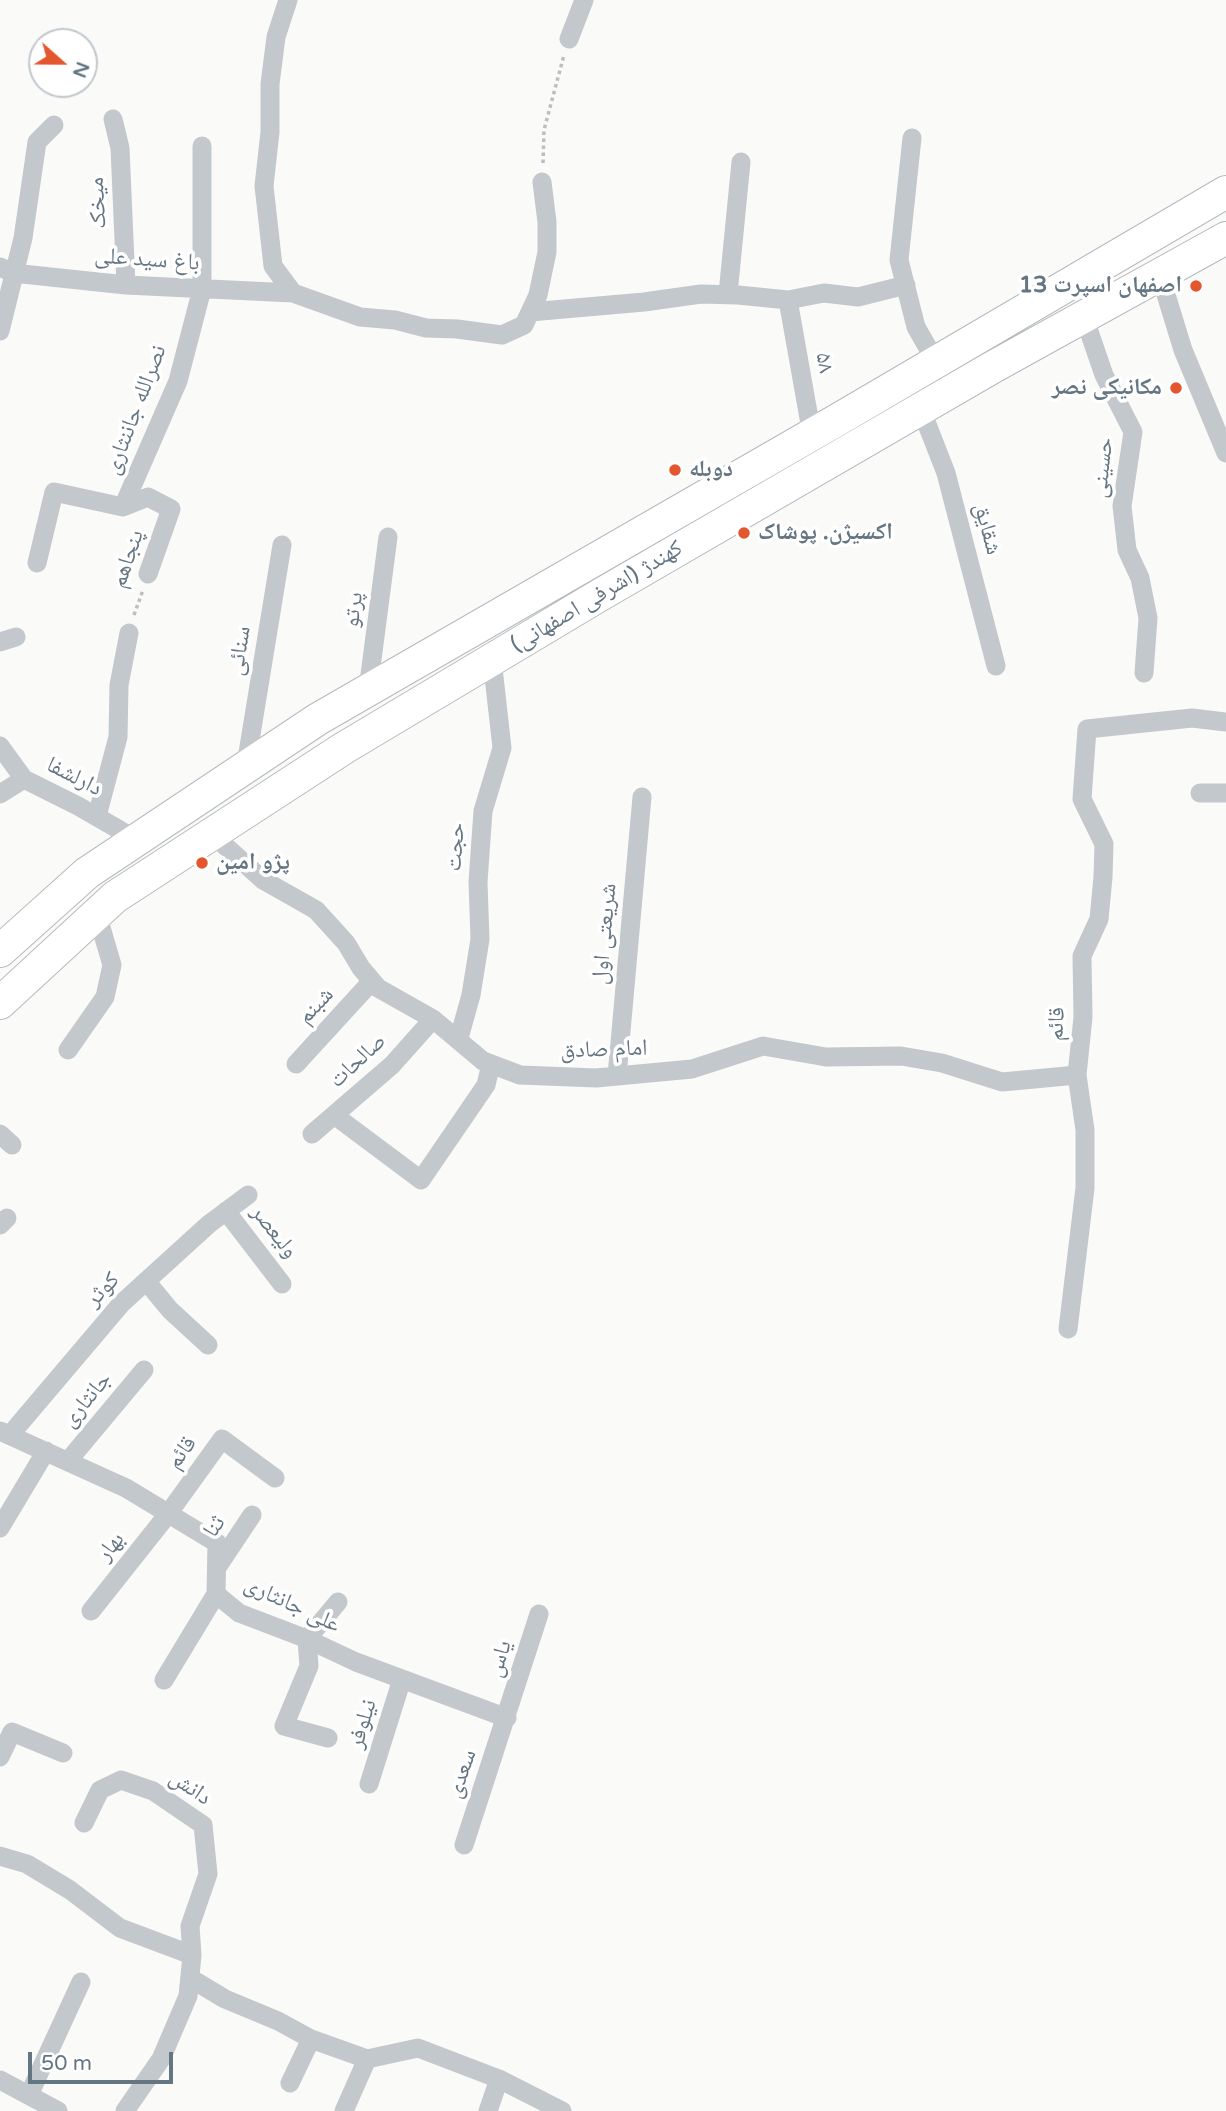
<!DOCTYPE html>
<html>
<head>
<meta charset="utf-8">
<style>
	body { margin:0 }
	#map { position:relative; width:1226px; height:2111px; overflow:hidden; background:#fafaf8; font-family:"Varela Round",sans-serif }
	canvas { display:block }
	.north { position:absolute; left:28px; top:28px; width:70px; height:70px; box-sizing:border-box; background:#fff; border:2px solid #c1c8cd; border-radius:50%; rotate:111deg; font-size:19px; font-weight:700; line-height:28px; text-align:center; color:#657683 }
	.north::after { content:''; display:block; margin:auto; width:24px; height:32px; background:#e4572e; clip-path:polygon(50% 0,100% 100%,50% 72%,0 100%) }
	.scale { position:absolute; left:28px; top:2052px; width:145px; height:32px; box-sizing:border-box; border:4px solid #657683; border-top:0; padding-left:9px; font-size:21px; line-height:24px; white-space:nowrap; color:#657683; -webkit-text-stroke:5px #fff; paint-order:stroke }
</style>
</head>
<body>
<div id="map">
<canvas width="1226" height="2111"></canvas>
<div class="north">N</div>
<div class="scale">50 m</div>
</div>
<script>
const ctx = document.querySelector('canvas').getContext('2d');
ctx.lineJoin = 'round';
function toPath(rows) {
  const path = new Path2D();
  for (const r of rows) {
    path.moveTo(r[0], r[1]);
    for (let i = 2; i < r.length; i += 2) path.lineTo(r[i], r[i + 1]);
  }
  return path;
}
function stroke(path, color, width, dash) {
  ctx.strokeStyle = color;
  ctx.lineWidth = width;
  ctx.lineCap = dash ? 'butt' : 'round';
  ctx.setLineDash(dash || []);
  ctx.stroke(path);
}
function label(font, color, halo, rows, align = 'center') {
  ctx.font = font + ' "Varela Round","Noto Naskh Arabic",sans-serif';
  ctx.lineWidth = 7;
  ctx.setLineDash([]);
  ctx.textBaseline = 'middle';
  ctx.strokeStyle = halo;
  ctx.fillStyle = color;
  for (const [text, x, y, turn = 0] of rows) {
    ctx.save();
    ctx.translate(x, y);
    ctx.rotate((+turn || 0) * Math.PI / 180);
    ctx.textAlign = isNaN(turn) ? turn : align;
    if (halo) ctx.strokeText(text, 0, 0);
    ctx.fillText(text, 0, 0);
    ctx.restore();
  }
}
const path = toPath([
	[543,163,544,130,564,55],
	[134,615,143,590]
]);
const street = toPath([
	[288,0,276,37,270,84,270,132,264,186,273,266,293,293,360,317,395,320,426,328,457,329,502,335,524,325,538,295,547,252,547,222,542,182],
	[569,39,584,0],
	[113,119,120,148,126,285],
	[912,138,899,260,916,327,936,362],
	[0,267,13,273,126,285,293,293],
	[1160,275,1183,350,1226,453],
	[728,294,741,162],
	[788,300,812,435],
	[530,312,644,302,701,294,738,295,788,300,824,293,858,297,906,285],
	[1084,317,1104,375,1133,432,1122,506,1127,550,1140,578,1148,618,1144,673],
	[0,331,23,238,37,142,54,125],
	[921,409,946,473,996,666],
	[123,507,178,381,202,289,202,146],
	[37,563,54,492,123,507,148,497,171,509,148,574],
	[0,642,16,637],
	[368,690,388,537],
	[0,746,24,779,78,806,137,840],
	[246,765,282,545],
	[1200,793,1226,793],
	[0,794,24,779],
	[97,816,118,737,119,685,129,633],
	[212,834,263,880,316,910,346,943,361,968,378,988,433,1019,483,1061,520,1075,596,1078,692,1069,763,1046,826,1057,901,1056,942,1063,1002,1082,1077,1075],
	[459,1038,471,995,480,939,478,882,483,811,502,748,492,659],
	[68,1050,105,997,112,965,97,914],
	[296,1064,372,981],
	[617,1076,642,797],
	[334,1115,421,1180,486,1085,491,1064],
	[0,1134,12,1145],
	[312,1134,392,1065,433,1019],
	[226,1211,282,1284],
	[0,1225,7,1218],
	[146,1281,170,1310,208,1345],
	[1068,1329,1085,1188,1085,1130,1077,1075,1083,1017,1082,956,1099,919,1103,877,1104,844,1082,799,1087,729,1192,718,1226,722],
	[0,1431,126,1488,217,1543,216,1594,239,1613,307,1639,356,1662,507,1718],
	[10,1435,121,1304,209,1224,248,1195],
	[68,1461,144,1370],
	[0,1528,46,1451],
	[218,1566,252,1515],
	[91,1611,168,1514,222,1439,275,1478],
	[164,1680,216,1594],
	[328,1738,284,1726,309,1666,307,1639,338,1602],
	[0,1757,12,1732,63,1753],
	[369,1784,402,1679],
	[84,1823,100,1790,121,1780,153,1791,203,1825,208,1874,190,1926,192,1955,188,1996,161,2059,125,2111],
	[464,1845,539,1614],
	[0,1856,27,1864,70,1890,120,1928,192,1955],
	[190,1978,225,1999,278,2021,311,2039,367,2059,418,2048,499,2079,562,2111],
	[0,2080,58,2111],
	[290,2083,311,2039],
	[29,2095,81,1982],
	[344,2111,367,2059],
	[488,2111,499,2079]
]);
const primary = toPath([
	[0,951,87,873,318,719,839,419,1226,192],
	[0,1003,115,897,344,748,600,595,993,367,1226,238]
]);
const markers = [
	[1196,286,7,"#e4572e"],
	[1176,388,7,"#e4572e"],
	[675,470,7,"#e4572e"],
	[744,533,7,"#e4572e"],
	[202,863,7,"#e4572e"]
];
const streetNames = [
	["میخک",98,203,-93],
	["باغ سید علی",147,260,4],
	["۵۸",824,363,80],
	["نصرالله جاننثاری",136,410,-69],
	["حسینی",1103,468,-84],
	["شقایق",987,529,75],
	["پنجاهم",128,559,-71],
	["کهندژ (اشرفی اصفهانی)",597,597,-31],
	["پرتو",354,610,-83],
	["سنائی",240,651,-81],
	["دارلشفا",74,777,27],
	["حجت",456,847,-86],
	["شریعتی اول",605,934,-85],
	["شبنم",316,1006,-47],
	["قائم",1057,1024,-87],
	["امام صادق",604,1050,-2],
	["صالحات",358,1061,-43],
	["ولیعصر",274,1232,52],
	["کوثر",103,1290,-46],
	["جانثاری",87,1400,-50],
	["قائم",182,1453,-54],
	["ثنا",215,1527,-56],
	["بهار",111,1547,-52],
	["علی جانثاری",292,1605,25],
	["یاس",500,1659,-73],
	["نیلوفر",363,1724,-73],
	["سعدی",462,1774,-71],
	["دانش",190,1788,34]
];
const poiNames = [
	["اصفهان اسپرت 13",1182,286,"right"],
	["مکانیکی نصر",1162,388,"right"],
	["دوبله",689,470],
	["اکسیژن. پوشاک",758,533],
	["پژو امین",216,863]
];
stroke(primary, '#b5babe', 34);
stroke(path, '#bbbfc2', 3.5, [3.5, 3.5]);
stroke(street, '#c3c8cc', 19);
stroke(primary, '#fff', 32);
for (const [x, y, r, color] of markers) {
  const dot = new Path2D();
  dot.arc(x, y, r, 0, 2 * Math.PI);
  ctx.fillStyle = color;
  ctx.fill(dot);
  stroke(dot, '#fff', 2.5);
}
label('23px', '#657683', '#fff', streetNames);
label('bold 23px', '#657683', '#fff', poiNames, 'left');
</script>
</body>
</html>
